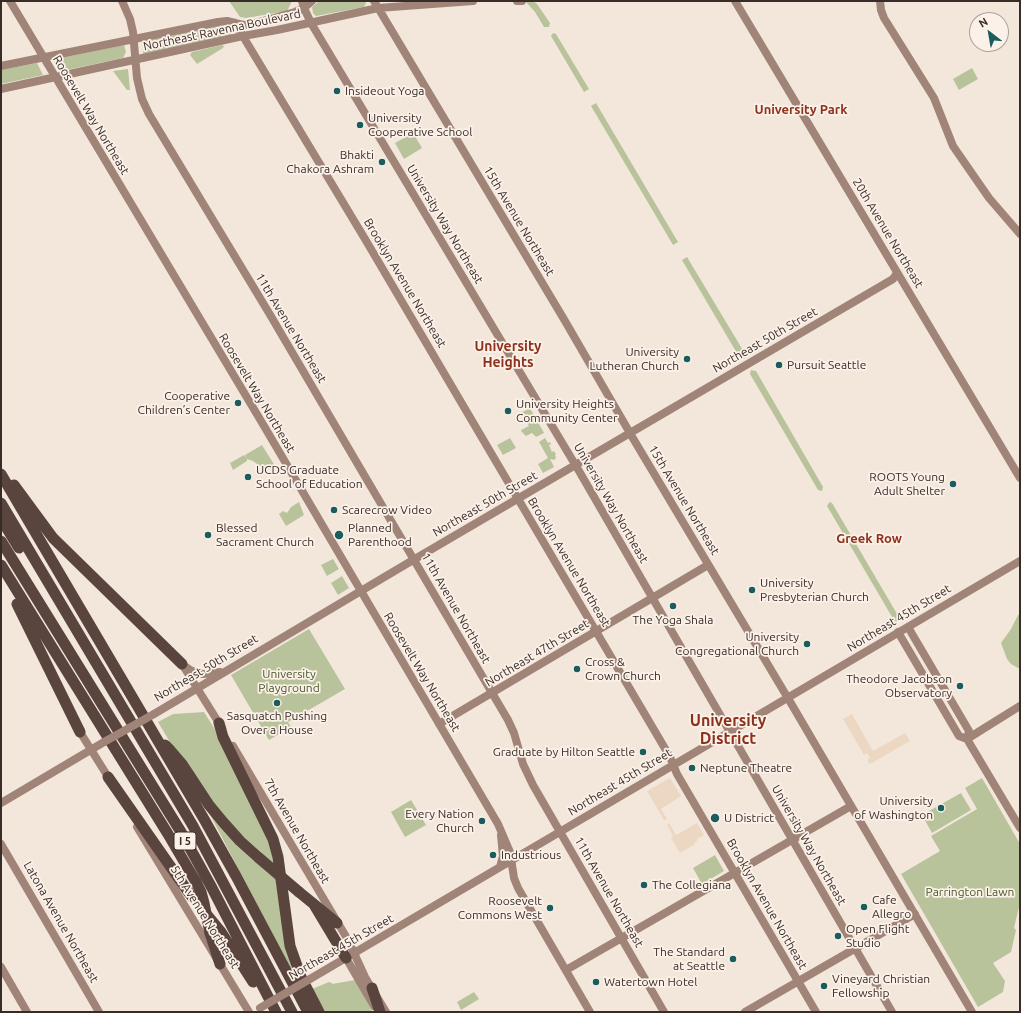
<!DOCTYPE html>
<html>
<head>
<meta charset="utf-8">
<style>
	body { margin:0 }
	#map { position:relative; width:1021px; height:1013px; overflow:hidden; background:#f3e7dc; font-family:Ubuntu,sans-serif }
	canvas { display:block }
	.frame { position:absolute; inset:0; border:2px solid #382c28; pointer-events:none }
	.north { position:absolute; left:969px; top:12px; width:40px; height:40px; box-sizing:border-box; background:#fbf1e8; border:1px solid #ada29b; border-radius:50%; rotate:329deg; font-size:11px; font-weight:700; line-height:16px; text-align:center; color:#382c28 }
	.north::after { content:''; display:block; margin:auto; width:14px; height:18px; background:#1b5c5c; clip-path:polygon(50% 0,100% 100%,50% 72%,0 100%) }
</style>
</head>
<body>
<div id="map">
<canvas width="1021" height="1013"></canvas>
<div class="frame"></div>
<div class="north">N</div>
</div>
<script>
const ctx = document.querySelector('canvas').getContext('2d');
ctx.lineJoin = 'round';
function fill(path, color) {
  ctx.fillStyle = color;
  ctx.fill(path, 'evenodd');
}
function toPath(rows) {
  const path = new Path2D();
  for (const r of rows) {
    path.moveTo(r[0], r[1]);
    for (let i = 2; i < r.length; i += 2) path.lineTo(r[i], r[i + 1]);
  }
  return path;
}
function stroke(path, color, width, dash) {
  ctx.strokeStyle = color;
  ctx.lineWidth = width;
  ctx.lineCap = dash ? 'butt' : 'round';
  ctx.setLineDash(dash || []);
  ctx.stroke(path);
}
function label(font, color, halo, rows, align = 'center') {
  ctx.font = font + ' Ubuntu,sans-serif';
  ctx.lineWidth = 3.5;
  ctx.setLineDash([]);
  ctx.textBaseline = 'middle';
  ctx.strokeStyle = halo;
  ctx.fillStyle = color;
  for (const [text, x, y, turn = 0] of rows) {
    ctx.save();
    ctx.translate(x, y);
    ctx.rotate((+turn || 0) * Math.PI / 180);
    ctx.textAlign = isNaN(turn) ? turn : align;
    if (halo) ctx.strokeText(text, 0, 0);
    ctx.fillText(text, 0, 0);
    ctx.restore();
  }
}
const green = toPath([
	[229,1,292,1,287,11,246,18,240,17],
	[319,1,365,1,366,3,364,7,316,16,313,13,312,7],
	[527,1,533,1,537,4,550,23,549,27,544,27,535,12,526,2],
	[218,26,228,27,232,35,143,54,145,40,210,27],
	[554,33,556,34,589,89,584,92,551,36,552,34],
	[124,45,126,52,123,58,67,70,59,70,54,63,54,60,56,59],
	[222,45,224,46,223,48,197,64,190,55,192,52],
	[37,63,43,75,1,84,1,70],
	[972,68,978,79,959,90,953,79],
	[128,69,130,90,127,90,113,71],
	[596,103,678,242,673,245,591,106],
	[413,133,422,148,404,159,395,143],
	[687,257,747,357,741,360,682,260],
	[751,370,756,371,823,487,822,491,818,490,750,374],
	[530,408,544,433,536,437,532,433,526,436,521,431,521,430,529,426,521,413],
	[510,438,516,448,503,455,497,445],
	[545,438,548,443,550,442,551,444,549,445,552,452,554,451,556,454,555,455,556,458,554,460,550,459,554,467,543,473,538,464,548,458,539,442],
	[262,445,275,466,269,469,260,466,253,461,247,459,247,461,233,470,230,463,244,455,246,458,245,455],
	[299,502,304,515,286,526,279,514,283,511,287,513,291,507],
	[830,502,832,503,900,619,898,622,895,622,827,506,828,504],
	[333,559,339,569,327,576,321,565],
	[342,576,349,588,338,595,331,583],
	[1020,614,1020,668,1018,668,1011,664,1007,659,1001,643,1011,629,1018,615],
	[309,629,345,689,288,722,291,727,269,740,231,675],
	[204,712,214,728,270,840,276,867,243,839,218,812,171,744,158,722,173,714],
	[982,778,1020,844,1020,907,1019,907,1014,928,1016,930,1011,952,993,963,1005,981,1003,992,978,1007,901,874,940,851,931,836,977,809,965,788],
	[961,793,971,810,932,833,922,815],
	[411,800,426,825,405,837,391,812],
	[207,809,279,881,287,942,292,971],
	[715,855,724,871,702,884,693,868],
	[355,980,373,1012,325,1012,312,989,329,982,332,983,332,984],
	[474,992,479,999,461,1010,457,1002]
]);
const plaza = toPath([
	[852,714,873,751,905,733,910,741,870,764,867,760,870,758,867,753,864,755,843,719],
	[670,778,681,796,661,809,667,819,664,820,647,791],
	[669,823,676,835,697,823,704,835,697,839,697,841,694,843,695,844,680,853,671,838,673,836,667,825]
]);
const secondary = toPath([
	[10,1,264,426,498,824,510,852,514,878,518,888,590,1012],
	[122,1,130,19,133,32,137,78,142,99,149,114,269,313,508,720,514,733,523,764,533,785,664,1012],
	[302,1,304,8,311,23,579,471,892,1012],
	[374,1,565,321,634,440,792,705,972,1012],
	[517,1,522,1],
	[735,1,1020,478],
	[880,1,881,10,884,18,934,98,953,146,989,198,1020,234],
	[235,23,365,239,670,757,677,774,816,1012],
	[1,66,218,22,227,21,243,25,252,24,295,12,304,8,312,1],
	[1,89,243,36,277,30,378,8,473,1],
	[908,627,969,731,967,739],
	[898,632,959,736,967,739,1020,828],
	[182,664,222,728],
	[186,667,190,670,197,673,203,674,220,672],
	[154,714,408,563,893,279,897,273],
	[439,724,708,565],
	[80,732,110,780],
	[967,739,1020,706],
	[233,746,348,940,365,977,386,1012],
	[1,803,104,742],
	[137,827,249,1012],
	[1,844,99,1012],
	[500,867,503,856,501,835],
	[346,958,374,1006],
	[1,967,27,1012],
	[566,970,851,806],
	[310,979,1020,561],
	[745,1012,915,914]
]);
const highway = toPath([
	[1,474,204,819,236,876,308,1012],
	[14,485,53,538,182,664],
	[1,503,193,826,292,1012],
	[1,519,19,548],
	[1,541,181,832,212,888,276,1012],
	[1,565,168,834,196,882],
	[17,604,80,732],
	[219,723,223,737,273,839,278,857,290,946,301,977,319,1012],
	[165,745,170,750,182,764,209,805,223,822,240,841,259,858],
	[108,777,189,893,221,932,253,982],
	[299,892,337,923],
	[313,903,346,958],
	[210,933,220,964],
	[372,988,380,1012]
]);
const secondaryBridge = toPath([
	[104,742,154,714],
	[260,1008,310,979]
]);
const highwayBridge = toPath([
	[259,858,299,892],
	[196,882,201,892,204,903,210,933]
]);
const markers = [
	[337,91,4,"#1b5c5c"],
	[360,125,4,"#1b5c5c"],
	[382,162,4,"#1b5c5c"],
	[687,359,4,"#1b5c5c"],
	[779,365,4,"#1b5c5c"],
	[238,403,4,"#1b5c5c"],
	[508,411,4,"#1b5c5c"],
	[248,477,4,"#1b5c5c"],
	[953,484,4,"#1b5c5c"],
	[334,510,4,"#1b5c5c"],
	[208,535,4,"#1b5c5c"],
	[339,535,5,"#1b5c5c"],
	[752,590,4,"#1b5c5c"],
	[673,606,4,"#1b5c5c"],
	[807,644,4,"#1b5c5c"],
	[577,669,4,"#1b5c5c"],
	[960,686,4,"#1b5c5c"],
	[277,703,4,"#1b5c5c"],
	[643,752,4,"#1b5c5c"],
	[692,768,4,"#1b5c5c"],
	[941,808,4,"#1b5c5c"],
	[715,818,5,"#1b5c5c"],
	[482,821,4,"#1b5c5c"],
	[493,855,4,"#1b5c5c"],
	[644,885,4,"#1b5c5c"],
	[864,907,4,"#1b5c5c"],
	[550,908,4,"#1b5c5c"],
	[838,936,4,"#1b5c5c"],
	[733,959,4,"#1b5c5c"],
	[596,982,4,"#1b5c5c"],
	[824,986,4,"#1b5c5c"]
];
const shields = [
	[185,841,22]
];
const shieldNames = [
	["I 5",185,841]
];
const streetNames = [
	["Northeast Ravenna Boulevard",222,30,-12],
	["Roosevelt Way Northeast",91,115,59],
	["15th Avenue Northeast",519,221,59],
	["University Way Northeast",445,224,59],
	["20th Avenue Northeast",888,233,59],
	["Brooklyn Avenue Northeast",405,283,59],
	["11th Avenue Northeast",291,328,59],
	["Northeast 50th Street",765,340,-30],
	["Roosevelt Way Northeast",257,393,59],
	["15th Avenue Northeast",684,500,59],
	["University Way Northeast",611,503,60],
	["Northeast 50th Street",485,504,-30],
	["Brooklyn Avenue Northeast",569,562,59],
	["11th Avenue Northeast",456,608,60],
	["Northeast 45th Street",899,618,-31],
	["Northeast 47th Street",537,653,-31],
	["Northeast 50th Street",206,668,-31],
	["Roosevelt Way Northeast",422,672,59],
	["Northeast 45th Street",620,782,-31],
	["7th Avenue Northeast",297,831,60],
	["University Way Northeast",809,845,60],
	["11th Avenue Northeast",609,892,60],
	["Brooklyn Avenue Northeast",767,904,60],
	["5th Avenue Northeast",205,917,58],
	["Latona Avenue Northeast",61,922,60],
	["Northeast 45th Street",341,947,-30]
];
const poiNames = [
	["Insideout Yoga",345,91],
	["University",368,118],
	["Cooperative School",368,132],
	["Bhakti",374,155,"right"],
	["Chakora Ashram",374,169,"right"],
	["University",679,352,"right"],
	["Lutheran Church",679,366,"right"],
	["Pursuit Seattle",787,365],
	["Cooperative",230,396,"right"],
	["Children’s Center",230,410,"right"],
	["University Heights",516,404],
	["Community Center",516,418],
	["UCDS Graduate",256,470],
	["School of Education",256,484],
	["ROOTS Young",945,477,"right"],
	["Adult Shelter",945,491,"right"],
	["Scarecrow Video",342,510],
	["Blessed",216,528],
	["Sacrament Church",216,542],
	["Planned",348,528],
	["Parenthood",348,542],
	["University",760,583],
	["Presbyterian Church",760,597],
	["The Yoga Shala",673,620,"center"],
	["University",799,637,"right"],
	["Congregational Church",799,651,"right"],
	["Cross &",585,662],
	["Crown Church",585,676],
	["Theodore Jacobson",952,679,"right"],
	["Observatory",952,693,"right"],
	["Sasquatch Pushing",277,716,"center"],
	["Over a House",277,730,"center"],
	["Graduate by Hilton Seattle",635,752,"right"],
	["Neptune Theatre",700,768],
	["University",933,801,"right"],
	["of Washington",933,815,"right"],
	["Every Nation",474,814,"right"],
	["Church",474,828,"right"],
	["U District",724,818],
	["Industrious",501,855],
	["The Collegiana",652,885],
	["Cafe",872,900],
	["Allegro",872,914],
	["Roosevelt",542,901,"right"],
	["Commons West",542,915,"right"],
	["Open Flight",846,929],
	["Studio",846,943],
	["The Standard",725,952,"right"],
	["at Seattle",725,966,"right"],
	["Vineyard Christian",832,979],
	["Fellowship",832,993],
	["Watertown Hotel",604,982]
];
const parkNames = [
	["University",289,674],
	["Playground",289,688],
	["Parrington Lawn",970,892]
];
const neighbourhoodNames = [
	["University Park",801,110],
	["Greek Row",869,539]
];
const quarterNames = [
	["University",508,346],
	["Heights",508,362]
];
const districtNames = [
	["University",728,721],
	["District",728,739]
];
fill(green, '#b8c39b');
fill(plaza, '#ecd7c2');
stroke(secondary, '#a08478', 8);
stroke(highway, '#5a453e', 11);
stroke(secondaryBridge, '#a08478', 8);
stroke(highwayBridge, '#5a453e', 11);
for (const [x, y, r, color] of markers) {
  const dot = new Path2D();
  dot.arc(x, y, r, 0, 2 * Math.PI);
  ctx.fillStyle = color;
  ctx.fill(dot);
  stroke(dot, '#fbf1e8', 1.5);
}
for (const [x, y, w] of shields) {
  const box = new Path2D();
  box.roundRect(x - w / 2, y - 9, w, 18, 3);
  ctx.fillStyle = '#fbf1e8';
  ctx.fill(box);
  stroke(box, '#382c28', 1);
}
label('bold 11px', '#382c28', null, shieldNames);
label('12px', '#382c28', '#fbf1e8', streetNames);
label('12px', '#382c28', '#fbf1e8', poiNames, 'left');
label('12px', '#4a582a', '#fbf1e8', parkNames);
label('bold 13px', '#8c311c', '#fbf1e8', neighbourhoodNames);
label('bold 14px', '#8c311c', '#fbf1e8', quarterNames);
label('bold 16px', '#8c311c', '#fbf1e8', districtNames);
</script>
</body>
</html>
